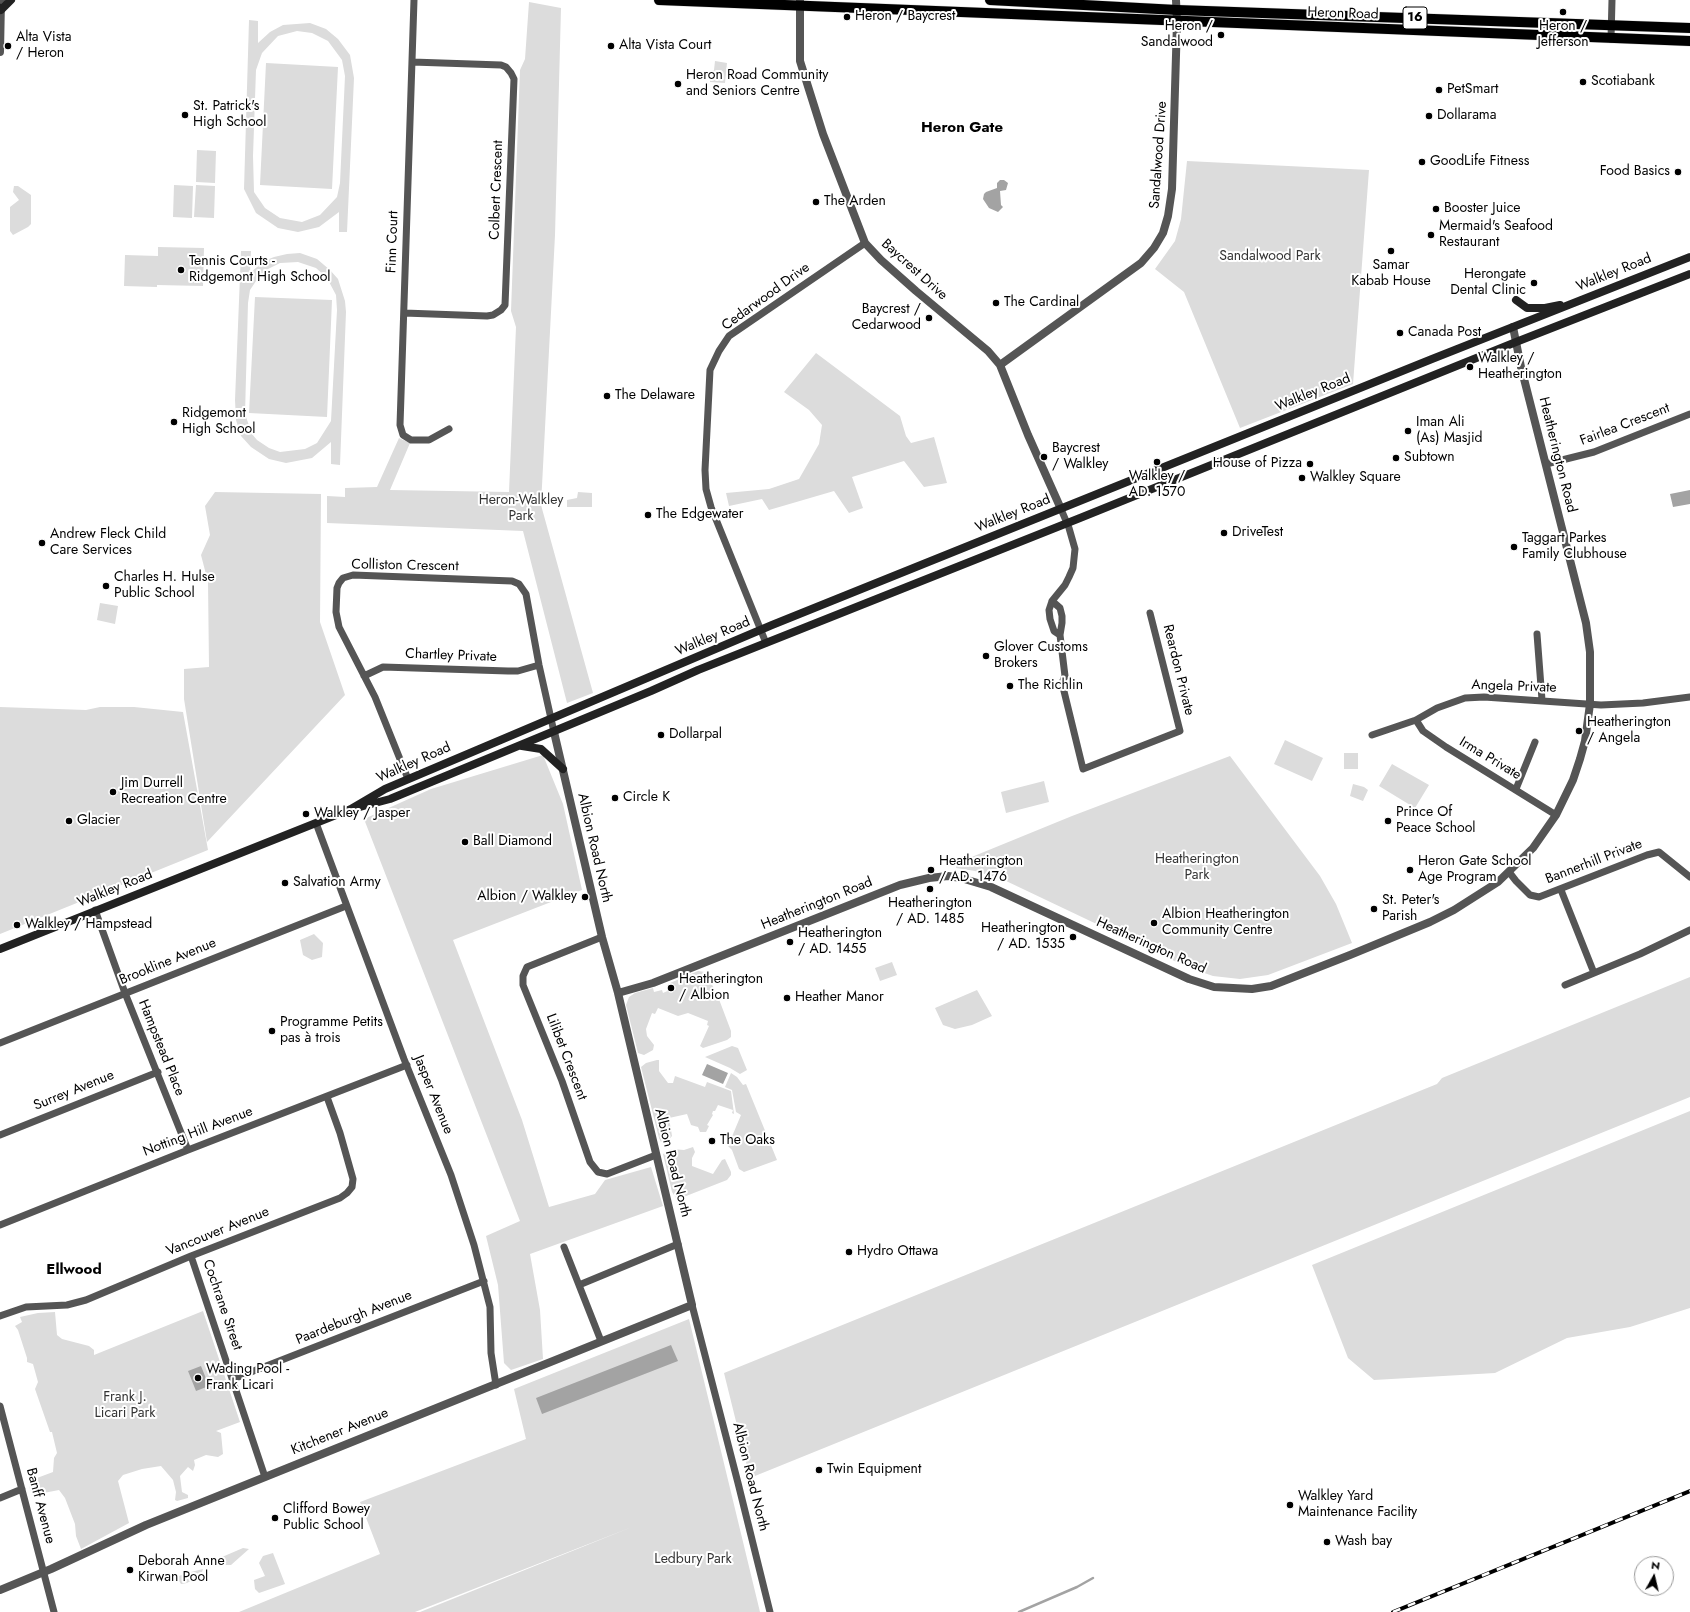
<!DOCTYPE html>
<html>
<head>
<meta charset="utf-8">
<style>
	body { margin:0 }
	#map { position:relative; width:1690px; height:1612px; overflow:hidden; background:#fff; font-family:Jost,sans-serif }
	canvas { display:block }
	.north { position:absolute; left:1634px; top:1556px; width:40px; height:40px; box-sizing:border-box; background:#fff; border:1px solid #999; border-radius:50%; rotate:8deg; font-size:11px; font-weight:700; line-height:16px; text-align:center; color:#000 }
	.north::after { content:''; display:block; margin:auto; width:14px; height:18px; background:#000; clip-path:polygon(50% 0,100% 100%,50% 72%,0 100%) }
</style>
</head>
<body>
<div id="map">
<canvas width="1690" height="1612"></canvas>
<div class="north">N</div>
</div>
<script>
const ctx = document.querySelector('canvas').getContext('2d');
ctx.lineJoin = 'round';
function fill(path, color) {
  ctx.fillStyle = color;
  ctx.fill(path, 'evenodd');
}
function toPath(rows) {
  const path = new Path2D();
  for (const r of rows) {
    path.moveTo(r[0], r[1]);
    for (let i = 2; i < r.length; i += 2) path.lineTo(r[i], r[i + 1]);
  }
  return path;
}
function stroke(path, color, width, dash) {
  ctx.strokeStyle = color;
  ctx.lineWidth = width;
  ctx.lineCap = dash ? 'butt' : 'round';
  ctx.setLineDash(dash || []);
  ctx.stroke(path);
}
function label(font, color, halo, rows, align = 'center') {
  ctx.font = font + ' Jost,sans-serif';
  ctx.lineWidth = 4;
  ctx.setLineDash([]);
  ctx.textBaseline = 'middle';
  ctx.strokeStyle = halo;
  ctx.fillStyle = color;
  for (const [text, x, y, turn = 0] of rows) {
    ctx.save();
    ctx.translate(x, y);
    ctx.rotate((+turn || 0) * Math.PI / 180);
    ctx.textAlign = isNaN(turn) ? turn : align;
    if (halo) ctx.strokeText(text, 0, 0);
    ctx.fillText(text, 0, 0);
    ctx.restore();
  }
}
const green = toPath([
	[529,2,561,8,555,235,541,505,593,693,567,703,523,531,327,523,327,496,345,497,345,488,377,487,399,438,410,443,390,490,509,492,516,327,511,311,520,70,525,59],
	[249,20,258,21,258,43,270,32,283,25,310,23,326,29,338,39,350,55,354,78,347,232,339,232,339,212,319,227,298,232,278,228,256,213,244,189],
	[297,31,312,33,328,41,342,60,345,76,340,183,337,197,320,215,302,222,280,218,265,208,254,192,253,156,256,70,262,53,278,36],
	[715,61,727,63,725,83,710,82,710,73,714,70],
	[266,63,338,67,332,189,260,185],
	[197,150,216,151,215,183,196,182],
	[1187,161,1369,170,1353,384,1240,428,1184,292,1155,269,1175,241,1181,219],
	[174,185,193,186,192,218,173,217],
	[196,185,215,186,214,218,194,217],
	[14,186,18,186,31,195,31,224,28,227,13,235,10,231,10,207,19,200,13,192],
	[158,247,204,248,203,286,157,285,157,287,124,286,125,255,158,256],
	[241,251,251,251,250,273,264,261,274,257,287,254,300,253,317,259,330,270,338,279,345,301,346,312,340,465,331,464,331,442,312,458,286,463,269,459,251,447,241,436,236,420,235,400],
	[298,262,316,268,327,278,336,295,337,310,331,421,317,443,305,449,280,452,269,448,257,440,252,434,245,414,248,303,250,290,256,281,266,270,280,263],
	[255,297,332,300,327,417,249,413],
	[816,353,900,416,906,436,911,443,934,437,947,483,924,487,904,461,852,477,863,508,849,513,834,491,769,510,762,499,729,506,726,493,769,489,799,479,819,444,822,425,809,410,784,392],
	[215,492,321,494,320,622,345,695,207,842,184,699,184,669,209,667,208,582,201,555,210,535,205,506],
	[578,492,592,493,592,507,567,507,567,500,577,498],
	[100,603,118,606,115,624,97,620],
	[0,707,86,710,100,707,134,707,183,712,208,850,0,934],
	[1285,740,1323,758,1312,781,1274,764],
	[1344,753,1358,753,1358,769,1344,769],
	[543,755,563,804,582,890,453,940,522,1120,549,1207,595,1194,605,1180,651,1167,663,1206,530,1254,540,1310,543,1359,511,1370,504,1363,498,1285,486,1236,520,1221,364,819,431,789],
	[1230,756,1320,876,1336,904,1352,943,1268,975,1240,979,1213,976,1187,967,1004,880,975,871,956,868,957,863,1072,816],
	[1392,764,1429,785,1415,808,1379,786],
	[1044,781,1049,802,1006,813,1001,792],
	[1353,784,1364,787,1368,790,1363,801,1350,796],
	[314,934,323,943,322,957,312,960,303,955,300,940],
	[892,962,897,975,880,981,875,968],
	[698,971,705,972,717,994,731,1031,731,1037,727,1040,703,1048,700,1046,709,1026,707,1025,708,1021,688,1013,678,1016,658,1008,655,1014,652,1013,646,1029,647,1036,654,1045,653,1050,644,1055,638,1053,626,1005,629,997,635,993,653,988,654,992,662,990,663,993,672,989,670,983],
	[1690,977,1690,1097,750,1478,724,1373,1437,1084,1442,1078],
	[977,990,992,1016,972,1025,955,1029,943,1025,935,1008],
	[732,1046,738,1048,747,1070,740,1074,730,1068,705,1057],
	[657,1060,659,1060,659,1071,668,1083,673,1083,675,1076,705,1087,707,1082,731,1091,734,1114,732,1113,733,1110,718,1105,715,1111,713,1111,712,1114,713,1115,707,1125,709,1126,706,1132,700,1132,698,1127,691,1125,687,1114,669,1118,672,1136,668,1141,661,1142,659,1138,641,1067,646,1063],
	[731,1073,737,1077,743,1085,746,1084,777,1160,744,1172,739,1169,732,1150,728,1146,741,1115,736,1112,732,1090,725,1087],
	[1690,1111,1690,1308,1630,1327,1567,1338,1495,1373,1374,1380,1348,1358,1312,1265],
	[693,1147,695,1152,692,1158,692,1166,713,1174,722,1160,725,1159,731,1172,731,1175,727,1180,681,1198,676,1198,672,1192,663,1154,672,1149,684,1150],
	[203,1311,240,1422,216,1431,221,1433,223,1454,218,1457,206,1455,194,1460,195,1465,193,1471,188,1467,180,1476,182,1492,188,1495,188,1498,177,1501,175,1500,176,1492,173,1480,161,1466,142,1469,123,1475,118,1481,129,1523,81,1549,76,1536,75,1524,65,1498,59,1490,33,1495,30,1490,29,1481,53,1472,54,1458,57,1453,52,1432,50,1432,35,1389,38,1382,33,1364,27,1362,27,1358,18,1330,15,1326,22,1322,20,1317,38,1313,55,1312,57,1335,62,1339,89,1346,94,1350,94,1355],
	[689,1319,760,1612,420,1612,632,1527,415,1612,239,1612,380,1554,360,1502,526,1439,514,1389],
	[243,1548,249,1549,231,1565,222,1565,222,1557],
	[273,1553,285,1584,259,1593,255,1589,254,1580,265,1576,259,1563,263,1556],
	[203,1569,201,1575,187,1583,181,1584,178,1579,179,1576,187,1573]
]);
const water = toPath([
	[1000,180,1004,180,1008,183,1006,190,1000,191,1001,205,1003,207,998,212,989,208,983,199,984,194,986,192,997,188,997,183],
	[1690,490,1690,504,1673,507,1670,494],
	[707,1064,728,1073,723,1084,702,1075],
	[671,1345,678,1361,542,1414,536,1398],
	[201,1366,209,1386,196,1391,188,1371]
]);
const stream = toPath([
	[1019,1612,1077,1587,1093,1578]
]);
const minor = toPath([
	[414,0,400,425,403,435,411,440,429,440,449,429],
	[1611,39,1612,0],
	[404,313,487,316,493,315,501,310,505,305,514,79,511,73,506,67,501,65,412,62],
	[1546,464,1594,452,1690,414],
	[1052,601,1060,608,1062,616,1062,623,1060,635,1054,631,1050,619,1049,610,1052,601,1065,585,1069,577,1073,568,1075,549,1069,528,1061,509],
	[1537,634,1542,700],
	[1060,635,1065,676,1062,683,1083,769,1180,731,1150,613],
	[766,643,711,507,706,489,705,470,710,370,719,351,729,336,865,243],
	[364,676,383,667,508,671,518,671,539,665],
	[1416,720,1423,731,1446,747,1556,815],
	[1372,735,1416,720,1437,708,1465,698,1484,697,1601,705,1643,703,1690,697],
	[408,779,375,697,339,627,336,612,337,588,339,583,343,578,353,575,512,581,519,584,526,594,539,665,554,732],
	[1516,789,1535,742],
	[316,823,404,1059,451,1175,474,1245,490,1307,491,1353,496,1385],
	[1509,872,1516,881,1530,895,1539,897,1647,855,1659,852,1690,877],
	[1561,890,1594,973],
	[95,910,125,993,188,1150],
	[602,937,527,967,523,976,523,985,562,1081,590,1162,598,1172,607,1174,656,1155],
	[1565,985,1640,954,1690,930],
	[0,1043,346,906],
	[0,1135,158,1072],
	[0,1225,188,1150,407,1065],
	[564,1247,601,1341],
	[191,1256,265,1477],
	[579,1285,678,1244],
	[692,1305,738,1483,770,1612],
	[0,1316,26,1307,67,1305,86,1300,191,1256,340,1198,347,1193,352,1187,353,1179,340,1133,327,1097],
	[233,1379,484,1281],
	[0,1406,54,1612],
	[0,1498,22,1489]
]);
const tertiary = toPath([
	[800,0,800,61,823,134,865,243,881,260,916,291,988,351,1000,365,1028,435,1061,509],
	[0,52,1,0],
	[1000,365,1141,263,1154,248,1163,233,1168,216,1172,189,1177,22,1176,0],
	[618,993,653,983,900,885,929,878,948,876,961,878,991,887,1189,979,1214,987,1252,989,1271,986,1350,955,1430,922,1454,910,1498,882,1533,848,1556,815,1573,780,1580,759,1585,741,1590,704,1590,652,1586,623,1521,367,1513,327],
	[0,1590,51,1569,146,1525,692,1305,618,993,602,937,554,732]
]);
const secondary = toPath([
	[0,8,1,10,11,0],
	[1516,300,1527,308,1545,308,1560,305],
	[522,746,541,749,563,769],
	[360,807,390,799,651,691,698,670,1080,518,1516,342,1690,274],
	[0,949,351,809,385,789,772,625,1432,359,1690,257]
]);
const primary = toPath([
	[659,0,1690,41],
	[990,0,1177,10,1690,28]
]);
const rail = toPath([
	[1393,1612,1690,1491]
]);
const markers = [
	[1563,12,4,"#000"],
	[847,17,4,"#000"],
	[1221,35,4,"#000"],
	[8,46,4,"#000"],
	[611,46,4,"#000"],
	[1583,82,4,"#000"],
	[678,84,4,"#000"],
	[1439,90,4,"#000"],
	[185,115,4,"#000"],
	[1429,116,4,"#000"],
	[1422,162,4,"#000"],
	[1678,172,4,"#000"],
	[816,202,4,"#000"],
	[1436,209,4,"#000"],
	[1431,235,4,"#000"],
	[1391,251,4,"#000"],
	[181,270,4,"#000"],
	[1534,283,4,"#000"],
	[996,303,4,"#000"],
	[929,318,4,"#000"],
	[1400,333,4,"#000"],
	[1470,367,4,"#000"],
	[607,396,4,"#000"],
	[174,422,4,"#000"],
	[1408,431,4,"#000"],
	[1044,457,4,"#000"],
	[1396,458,4,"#000"],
	[1157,462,4,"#000"],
	[1310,464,4,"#000"],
	[1302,478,4,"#000"],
	[648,515,4,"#000"],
	[1224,533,4,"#000"],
	[42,543,4,"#000"],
	[1514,547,4,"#000"],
	[106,586,4,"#000"],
	[986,656,4,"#000"],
	[1010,686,4,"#000"],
	[1579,731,4,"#000"],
	[661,735,4,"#000"],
	[113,792,4,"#000"],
	[615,798,4,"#000"],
	[306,814,4,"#000"],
	[69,821,4,"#000"],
	[1388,821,4,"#000"],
	[465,842,4,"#000"],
	[931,870,4,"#000"],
	[1410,870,4,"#000"],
	[285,883,4,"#000"],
	[930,889,4,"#000"],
	[585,897,4,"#000"],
	[1374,909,4,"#000"],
	[1154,923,4,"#000"],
	[17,925,4,"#000"],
	[1073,937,4,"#000"],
	[790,942,4,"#000"],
	[671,988,4,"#000"],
	[787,998,4,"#000"],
	[272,1031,4,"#000"],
	[712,1141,4,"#000"],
	[849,1252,4,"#000"],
	[198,1378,4,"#000"],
	[819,1470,4,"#000"],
	[1290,1505,4,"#000"],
	[275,1518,4,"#000"],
	[1327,1542,4,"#000"],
	[130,1570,4,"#000"]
];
const shields = [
	[1415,18,24]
];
const shieldNames = [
	["16",1415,18]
];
const streetNames = [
	["Heron Road",1343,14,2],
	["Sandalwood Drive",1159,155,-86],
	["Colbert Crescent",497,190,-88],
	["Finn Court",393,242,-88],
	["Baycrest Drive",914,270,42],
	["Walkley Road",1614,273,-22],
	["Cedarwood Drive",766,297,-36],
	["Walkley Road",1313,393,-22],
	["Fairlea Crescent",1625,425,-21],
	["Heatherington Road",1557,455,76],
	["Walkley Road",1013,514,-22],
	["Colliston Crescent",405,566,1],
	["Walkley Road",713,637,-23],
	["Chartley Private",451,656,2],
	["Reardon Private",1178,670,76],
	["Angela Private",1514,687,2],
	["Irma Private",1490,759,31],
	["Walkley Road",414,763,-24],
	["Albion Road North",594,848,77],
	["Bannerhill Private",1594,862,-21],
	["Walkley Road",115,889,-22],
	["Heatherington Road",817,904,-22],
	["Heatherington Road",1151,946,24],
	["Brookline Avenue",168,962,-22],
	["Hampstead Place",161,1048,68],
	["Lilibet Crescent",566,1057,69],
	["Surrey Avenue",74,1091,-22],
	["Jasper Avenue",433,1095,68],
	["Notting Hill Avenue",198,1132,-21],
	["Albion Road North",672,1163,76],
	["Vancouver Avenue",218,1232,-22],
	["Cochrane Street",222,1305,71],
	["Paardeburgh Avenue",354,1318,-22],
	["Kitchener Avenue",340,1432,-22],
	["Albion Road North",750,1477,76],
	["Banff Avenue",40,1506,75]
];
const poiNames = [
	["Heron / Baycrest",855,17],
	["Heron /",1213,27,"right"],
	["Sandalwood",1213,43,"right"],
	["Heron /",1563,27,"center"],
	["Jefferson",1563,43,"center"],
	["Alta Vista",16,38],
	["/ Heron",16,54],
	["Alta Vista Court",619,46],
	["Heron Road Community",686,76],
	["and Seniors Centre",686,92],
	["Scotiabank",1591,82],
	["PetSmart",1447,90],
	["St. Patrick's",193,107],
	["High School",193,123],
	["Dollarama",1437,116],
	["GoodLife Fitness",1430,162],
	["Food Basics",1670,172,"right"],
	["The Arden",824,202],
	["Booster Juice",1444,209],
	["Mermaid's Seafood",1439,227],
	["Restaurant",1439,243],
	["Tennis Courts -",189,262],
	["Ridgemont High School",189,278],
	["Samar",1391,266,"center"],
	["Kabab House",1391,282,"center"],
	["Herongate",1526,275,"right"],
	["Dental Clinic",1526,291,"right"],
	["The Cardinal",1004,303],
	["Baycrest /",921,310,"right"],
	["Cedarwood",921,326,"right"],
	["Canada Post",1408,333],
	["Walkley /",1478,359],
	["Heatherington",1478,375],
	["The Delaware",615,396],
	["Ridgemont",182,414],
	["High School",182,430],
	["Iman Ali",1416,423],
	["(As) Masjid",1416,439],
	["Baycrest",1052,449],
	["/ Walkley",1052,465],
	["Subtown",1404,458],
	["House of Pizza",1302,464,"right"],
	["Walkley /",1157,477,"center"],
	["AD. 1570",1157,493,"center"],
	["Walkley Square",1310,478],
	["The Edgewater",656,515],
	["DriveTest",1232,533],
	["Andrew Fleck Child",50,535],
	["Care Services",50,551],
	["Taggart Parkes",1522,539],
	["Family Clubhouse",1522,555],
	["Charles H. Hulse",114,578],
	["Public School",114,594],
	["Glover Customs",994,648],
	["Brokers",994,664],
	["The Richlin",1018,686],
	["Heatherington",1587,723],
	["/ Angela",1587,739],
	["Dollarpal",669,735],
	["Jim Durrell",121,784],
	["Recreation Centre",121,800],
	["Circle K",623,798],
	["Prince Of",1396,813],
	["Peace School",1396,829],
	["Walkley / Jasper",314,814],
	["Glacier",77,821],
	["Ball Diamond",473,842],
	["Heatherington",939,862],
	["/ AD. 1476",939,878],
	["Heron Gate School",1418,862],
	["Age Program",1418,878],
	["Salvation Army",293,883],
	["Albion / Walkley",577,897,"right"],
	["St. Peter's",1382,901],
	["Parish",1382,917],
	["Heatherington",930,904,"center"],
	["/ AD. 1485",930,920,"center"],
	["Albion Heatherington",1162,915],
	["Community Centre",1162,931],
	["Walkley / Hampstead",25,925],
	["Heatherington",1065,929,"right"],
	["/ AD. 1535",1065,945,"right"],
	["Heatherington",798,934],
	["/ AD. 1455",798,950],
	["Heatherington",679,980],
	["/ Albion",679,996],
	["Heather Manor",795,998],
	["Programme Petits",280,1023],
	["pas à trois",280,1039],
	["The Oaks",720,1141],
	["Hydro Ottawa",857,1252],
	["Wading Pool -",206,1370],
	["Frank Licari",206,1386],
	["Twin Equipment",827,1470],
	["Walkley Yard",1298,1497],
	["Maintenance Facility",1298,1513],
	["Clifford Bowey",283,1510],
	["Public School",283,1526],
	["Wash bay",1335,1542],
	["Deborah Anne",138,1562],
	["Kirwan Pool",138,1578]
];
const parkNames = [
	["Sandalwood Park",1270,257],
	["Heron-Walkley",521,501],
	["Park",521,517],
	["Heatherington",1197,860],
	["Park",1197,876],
	["Frank J.",125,1398],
	["Licari Park",125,1414],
	["Ledbury Park",693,1560]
];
const neighbourhoodNames = [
	["Heron Gate",962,128],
	["Ellwood",74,1270]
];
fill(green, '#dcdcdc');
fill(water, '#a3a3a3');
stroke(stream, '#a3a3a3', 2.5);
stroke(primary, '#dbdbdb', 11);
stroke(minor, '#555', 7);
stroke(tertiary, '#555', 8);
stroke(secondary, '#222', 8);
stroke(primary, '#000', 10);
stroke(rail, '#000', 4);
stroke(rail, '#fff', 2.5, [8]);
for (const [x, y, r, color] of markers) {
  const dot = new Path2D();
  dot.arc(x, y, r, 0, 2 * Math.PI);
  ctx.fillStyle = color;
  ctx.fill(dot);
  stroke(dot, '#fff', 1.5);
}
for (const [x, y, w] of shields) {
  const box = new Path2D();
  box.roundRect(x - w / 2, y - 11, w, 22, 3);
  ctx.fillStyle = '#fff';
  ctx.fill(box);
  stroke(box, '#000', 1);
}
label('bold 13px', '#000', null, shieldNames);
label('14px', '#000', '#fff', streetNames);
label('14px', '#000', '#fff', poiNames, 'left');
label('14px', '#333', '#fff', parkNames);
label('bold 15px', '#000', '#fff', neighbourhoodNames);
</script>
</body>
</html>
